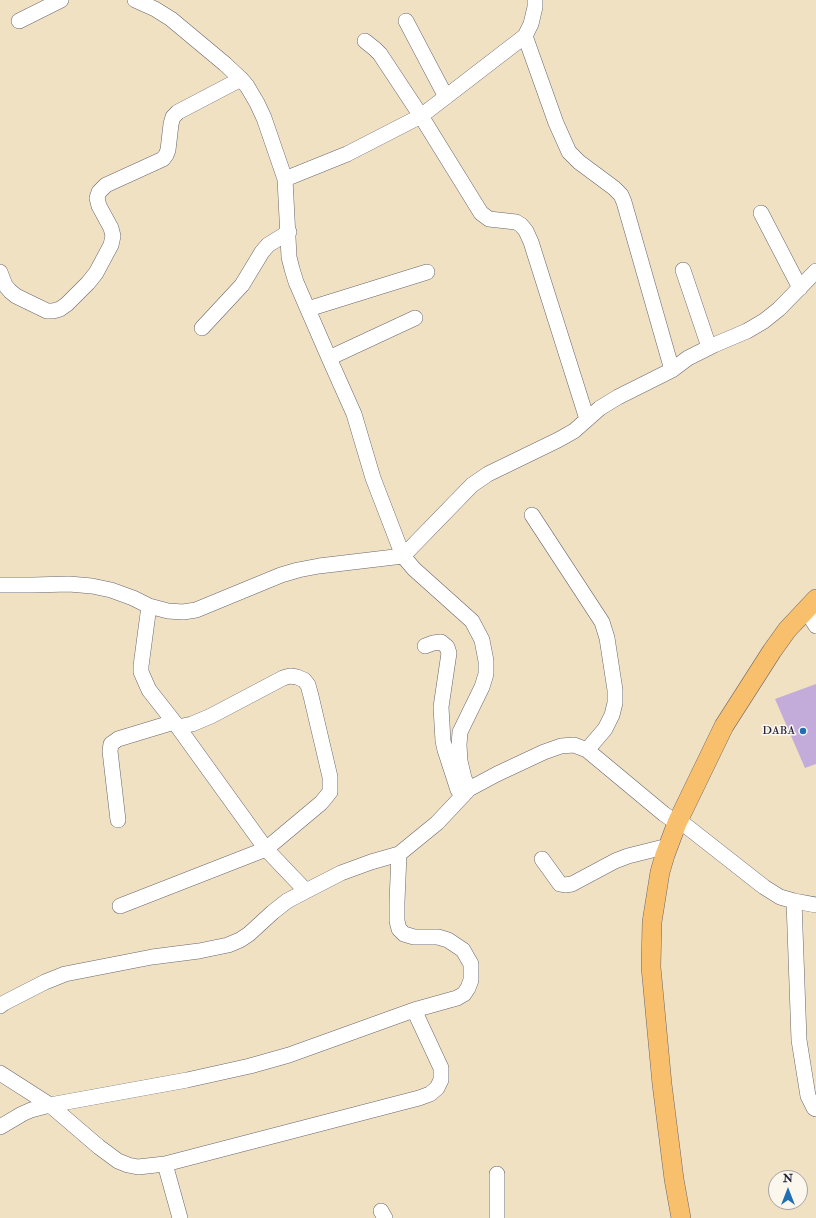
<!DOCTYPE html>
<html>
<head>
<meta charset="utf-8">
<style>
	body { margin:0 }
	#map { position:relative; width:816px; height:1218px; overflow:hidden; background:#f0e1c3; font-family:"IM FELL Double Pica",serif }
	canvas { display:block }
	.north { position:absolute; left:768px; top:1170px; width:40px; height:40px; box-sizing:border-box; background:#fbf7ec; border:1px solid #a4a2a5; border-radius:50%; rotate:0deg; font-size:11px; font-weight:700; line-height:16px; text-align:center; color:#22223b }
	.north::after { content:''; display:block; margin:auto; width:14px; height:18px; background:#1f6fb2; clip-path:polygon(50% 0,100% 100%,50% 72%,0 100%) }
</style>
</head>
<body>
<div id="map">
<canvas width="816" height="1218"></canvas>
<div class="north">N</div>
</div>
<script>
const ctx = document.querySelector('canvas').getContext('2d');
ctx.lineJoin = 'round';
function fill(path, color) {
  ctx.fillStyle = color;
  ctx.fill(path, 'evenodd');
}
function toPath(rows) {
  const path = new Path2D();
  for (const r of rows) {
    path.moveTo(r[0], r[1]);
    for (let i = 2; i < r.length; i += 2) path.lineTo(r[i], r[i + 1]);
  }
  return path;
}
function stroke(path, color, width, dash) {
  ctx.strokeStyle = color;
  ctx.lineWidth = width;
  ctx.lineCap = dash ? 'butt' : 'round';
  ctx.setLineDash(dash || []);
  ctx.stroke(path);
}
function label(font, color, halo, rows, align = 'center') {
  ctx.font = font + ' "IM FELL Double Pica",serif';
  ctx.lineWidth = 3;
  ctx.setLineDash([]);
  ctx.textBaseline = 'middle';
  ctx.strokeStyle = halo;
  ctx.fillStyle = color;
  for (const [text, x, y, turn = 0] of rows) {
    ctx.save();
    ctx.translate(x, y);
    ctx.rotate((+turn || 0) * Math.PI / 180);
    ctx.textAlign = isNaN(turn) ? turn : align;
    if (halo) ctx.strokeText(text, 0, 0);
    ctx.fillText(text, 0, 0);
    ctx.restore();
  }
}
const building = toPath([
	[816,684,816,764,805,768,775,699]
]);
const minor = toPath([
	[135,0,155,9,171,19,225,64,241,79,247,86,257,103,264,118,285,179,289,257,292,269,296,282,329,358,354,414,373,478,403,556,414,569,472,621,482,640,486,661,486,674,482,687,460,732,459,745,460,761,464,778,469,789],
	[19,21,61,0],
	[406,21,446,97],
	[525,36,556,123,569,152,579,162,614,188,621,195,624,202,672,370],
	[365,41,375,49,380,54,421,116,481,213,489,219,516,222,521,225,526,231,531,242,587,419],
	[285,179,347,154,421,116,525,36,531,24,535,7,535,0],
	[761,213,800,288],
	[683,270,709,347],
	[0,272,5,285,10,291,16,296,47,311,53,311,60,309,67,304,88,283,96,273,111,245,113,236,111,228,99,206,97,198,99,192,106,185,163,159,166,155,168,150,171,124,173,117,178,112,241,79],
	[308,309,427,272],
	[202,328,242,285,262,252,268,245,289,232],
	[329,358,415,318],
	[532,515,602,622,607,638,615,690,615,703,612,715,605,729,587,750],
	[0,585,33,585,69,584,92,586,111,590,133,598,149,606,168,611,183,612,196,610,281,575,298,570,319,566,403,556,472,485,488,474,558,440,574,431,600,408,618,397,672,370,688,358,714,345,747,331,764,321,779,309,816,271],
	[149,606,141,666,141,672,149,690,178,727,266,849,306,891],
	[806,610,816,626],
	[425,646,433,643,441,642,447,647,449,653,441,707,443,741,445,750,458,790],
	[118,820,110,751,111,744,118,739,174,722],
	[542,859,560,884,565,885,572,884,615,861,628,856,668,846],
	[794,901,799,1040,808,1096,814,1108,816,1109],
	[120,906,266,849,321,803,330,792,330,777,311,696,308,685,304,680,297,677,290,676,283,678,211,716,192,724,178,727],
	[0,1006,4,1003,45,982,65,974,152,957,199,951,228,945,240,940,249,934,273,912,287,901,306,891,341,873,371,862,399,854,437,823,469,789,497,774,544,752,561,746,574,745,587,750,664,814,677,823,685,825,764,887,780,897,794,901,816,905],
	[0,1073,50,1105,99,1147,118,1161,128,1165,138,1167,165,1164,419,1098,430,1094,437,1088,441,1080,441,1068,414,1010],
	[0,1127,22,1114,31,1110,50,1105,187,1080,250,1066,289,1055,414,1010,457,998,464,994,468,988,471,980,471,964,463,950,448,940,438,937,414,937,404,934,399,929,397,921,397,902,399,854],
	[165,1164,180,1218],
	[381,1211,385,1218],
	[497,1218,497,1174]
]);
const major = toPath([
	[681,1218,674,1179,662,1084,651,967,652,922,660,872,665,855,677,823,724,726,772,651,787,630,816,599]
]);
const markers = [
	[803,731,4,"#1f6fb2"]
];
const poiNames = [
	["DABA",795,731]
];
fill(building, '#c3abda');
stroke(minor, '#6a656b', 16);
stroke(major, '#6a656b', 20);
stroke(minor, '#fff', 15);
stroke(major, '#f8bf6c', 19);
for (const [x, y, r, color] of markers) {
  const dot = new Path2D();
  dot.arc(x, y, r, 0, 2 * Math.PI);
  ctx.fillStyle = color;
  ctx.fill(dot);
  stroke(dot, '#fbf7ec', 1.5);
}
label('12px', '#22223b', '#fbf7ec', poiNames, 'right');
</script>
</body>
</html>
